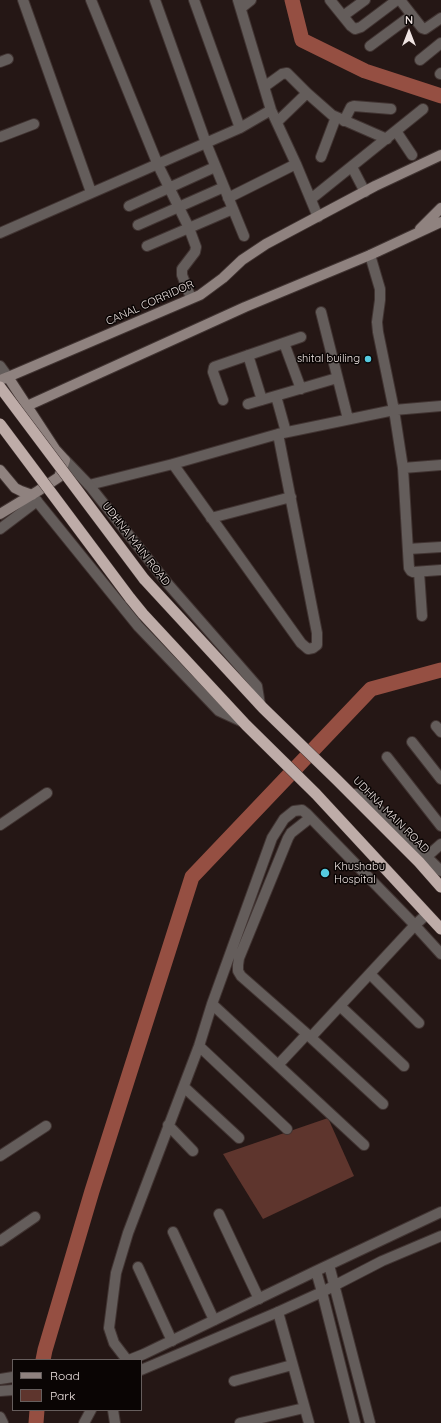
<!DOCTYPE html>
<html>
<head>
<meta charset="utf-8">
<style>
	body { margin:0 }
	#map { position:relative; width:441px; height:1423px; overflow:hidden; background:#251715; font-family:Quicksand,sans-serif }
	canvas { display:block }
	.legend { position:absolute; left:12px; top:1359px; width:130px; height:52px; box-sizing:border-box; background:#0a0504; border:1px solid #665e5d; margin:0; padding:5px 7px; list-style:none; font-size:12px; color:#efe4e2 }
	.legend li { display:flex; align-items:center; gap:8px; height:20px }
	.legend b { width:20px; border:1px solid #665e5d }
	.north { position:absolute; left:389px; top:12px; width:40px; height:40px; -webkit-text-stroke:3px #0a0504; paint-order:stroke; rotate:0deg; font-size:11px; font-weight:700; line-height:16px; text-align:center; color:#efe4e2 }
	.north::after { content:''; display:block; margin:auto; width:14px; height:18px; background:#efe4e2; clip-path:polygon(50% 0,100% 100%,50% 72%,0 100%) }
</style>
</head>
<body>
<div id="map">
<canvas width="441" height="1423"></canvas>
<ul class="legend">
<li><b style="height:5px;background:#8f827f"></b>Road</li>
<li><b style="height:11px;background:#5e352d"></b>Park</li>
</ul>
<div class="north">N</div>
</div>
<script>
const ctx = document.querySelector('canvas').getContext('2d');
ctx.lineJoin = 'round';
function fill(path, color) {
  ctx.fillStyle = color;
  ctx.fill(path, 'evenodd');
}
function toPath(rows) {
  const path = new Path2D();
  for (const r of rows) {
    path.moveTo(r[0], r[1]);
    for (let i = 2; i < r.length; i += 2) path.lineTo(r[i], r[i + 1]);
  }
  return path;
}
function stroke(path, color, width, dash) {
  ctx.strokeStyle = color;
  ctx.lineWidth = width;
  ctx.lineCap = dash ? 'butt' : 'round';
  ctx.setLineDash(dash || []);
  ctx.stroke(path);
}
function label(font, color, halo, rows, align = 'center') {
  ctx.font = font + ' Quicksand,sans-serif';
  ctx.lineWidth = 3;
  ctx.setLineDash([]);
  ctx.textBaseline = 'middle';
  ctx.strokeStyle = halo;
  ctx.fillStyle = color;
  for (const [text, x, y, turn = 0] of rows) {
    ctx.save();
    ctx.translate(x, y);
    ctx.rotate((+turn || 0) * Math.PI / 180);
    ctx.textAlign = isNaN(turn) ? turn : align;
    if (halo) ctx.strokeText(text, 0, 0);
    ctx.fillText(text, 0, 0);
    ctx.restore();
  }
}
const green = toPath([
	[328,1118,354,1176,263,1219,223,1154]
]);
const river = toPath([
	[292,0,302,40,365,71,441,96],
	[43,1360,45,1350,92,1191,192,877,371,689,441,670],
	[36,1423,37,1410]
]);
const minor = toPath([
	[23,0,91,192],
	[91,0,158,165,189,228,196,247,195,252,182,269,182,275,191,298],
	[155,0,206,143,244,236],
	[194,0,240,128],
	[238,0,271,110,296,164,318,217],
	[330,0,351,26,355,29,361,27,397,0],
	[400,0,422,28,425,29,441,18],
	[241,8,251,0],
	[343,16,365,0],
	[370,46,412,15],
	[420,60,441,43],
	[0,62,8,59],
	[440,74,441,73],
	[264,87,282,74,287,73,307,93,332,115,387,139],
	[344,121,351,107,354,106,391,109],
	[277,122,307,93],
	[396,131,412,155],
	[0,137,34,124],
	[321,157,336,117],
	[352,167,365,192],
	[228,198,296,164],
	[311,199,423,109],
	[129,206,215,167],
	[138,225,224,187],
	[0,233,240,128,271,110],
	[147,246,233,209],
	[370,255,380,289,380,300,377,322,378,332,394,410,403,468,409,568,411,571,413,572,441,570],
	[321,312,348,419],
	[284,343,301,389],
	[248,355,262,400],
	[0,366,8,377],
	[276,396,286,432],
	[223,400,213,372,214,367,301,337],
	[248,404,337,378],
	[173,464,301,643,308,649,313,648,317,645,317,633,278,434],
	[403,468,441,465],
	[89,485,173,464,278,434,394,410,441,406],
	[211,518,291,497],
	[0,529,37,501],
	[408,549,441,547],
	[419,572,422,616],
	[436,726,441,732],
	[412,742,441,779],
	[387,757,441,826],
	[310,818,291,833,288,838,239,958,238,965,238,971,241,976,307,1034,383,1104],
	[0,825,47,793],
	[370,974,419,1023],
	[212,1004,364,1145],
	[340,1006,404,1066],
	[311,1037,415,925,427,914],
	[199,1046,287,1129],
	[278,1065,307,1034],
	[184,1087,239,1138],
	[168,1125,193,1151],
	[0,1156,46,1126],
	[219,1214,259,1299],
	[173,1232,214,1320],
	[0,1241,35,1217],
	[138,1267,172,1341],
	[278,1312,309,1423],
	[127,1360,114,1343,109,1328,116,1273,128,1233,199,1046,212,1004,272,838,284,819,294,811,302,810,307,814,411,921,441,954],
	[234,1381,292,1365],
	[113,1410,115,1423],
	[0,1417,3,1423],
	[84,1423,91,1410],
	[240,1423,304,1408]
]);
const tertiary = toPath([
	[65,460,89,485,168,584,257,686,260,705],
	[32,495,138,626,219,711,243,722],
	[351,794,363,794,441,871],
	[423,860,441,844],
	[329,1265,370,1423],
	[316,1271,322,1292,355,1423],
	[129,1360,144,1354,316,1271,441,1212],
	[141,1370,278,1312,322,1292,382,1261,441,1236],
	[0,1379,13,1377],
	[0,1391,13,1390]
]);
const secondary = toPath([
	[420,229,441,208],
	[8,377,200,295,223,278,242,260,266,244,375,186,441,155],
	[0,380,8,377,55,449,65,460,59,477,38,491,0,514],
	[27,406,245,307,370,255,441,222],
	[0,470,15,488,21,491,32,495]
]);
const trunk = toPath([
	[144,579,263,708,337,780,419,862,441,887],
	[130,598,143,614,246,725,316,794,441,929]
]);
const trunkBridge = toPath([
	[0,387,144,579],
	[0,424,130,598]
]);
const markers = [
	[368,359,4,"#55cadf"],
	[325,873,5,"#55cadf"]
];
const streetNames = [
	["CANAL CORRIDOR",150,303,-24],
	["UDHNA MAIN ROAD",136,544,52],
	["UDHNA MAIN ROAD",391,815,45]
];
const poiNames = [
	["shital builing",360,359],
	["Khushabu",334,867,"left"],
	["Hospital",334,880,"left"]
];
fill(green, '#5e352d');
stroke(river, '#954f42', 15);
stroke(minor, '#413432', 12);
stroke(tertiary, '#413432', 12);
stroke(secondary, '#413432', 12);
stroke(trunk, '#413432', 12);
stroke(minor, '#645d5b', 10);
stroke(tertiary, '#645d5b', 10);
stroke(secondary, '#8f827f', 10);
stroke(trunk, '#beaca8', 11);
stroke(trunkBridge, '#413432', 12, []);
stroke(trunkBridge, '#beaca8', 11);
for (const [x, y, r, color] of markers) {
  const dot = new Path2D();
  dot.arc(x, y, r, 0, 2 * Math.PI);
  ctx.fillStyle = color;
  ctx.fill(dot);
  stroke(dot, '#0a0504', 1.5);
}
label('11px', '#efe4e2', '#0a0504', streetNames);
label('11px', '#efe4e2', '#0a0504', poiNames, 'right');
</script>
</body>
</html>
